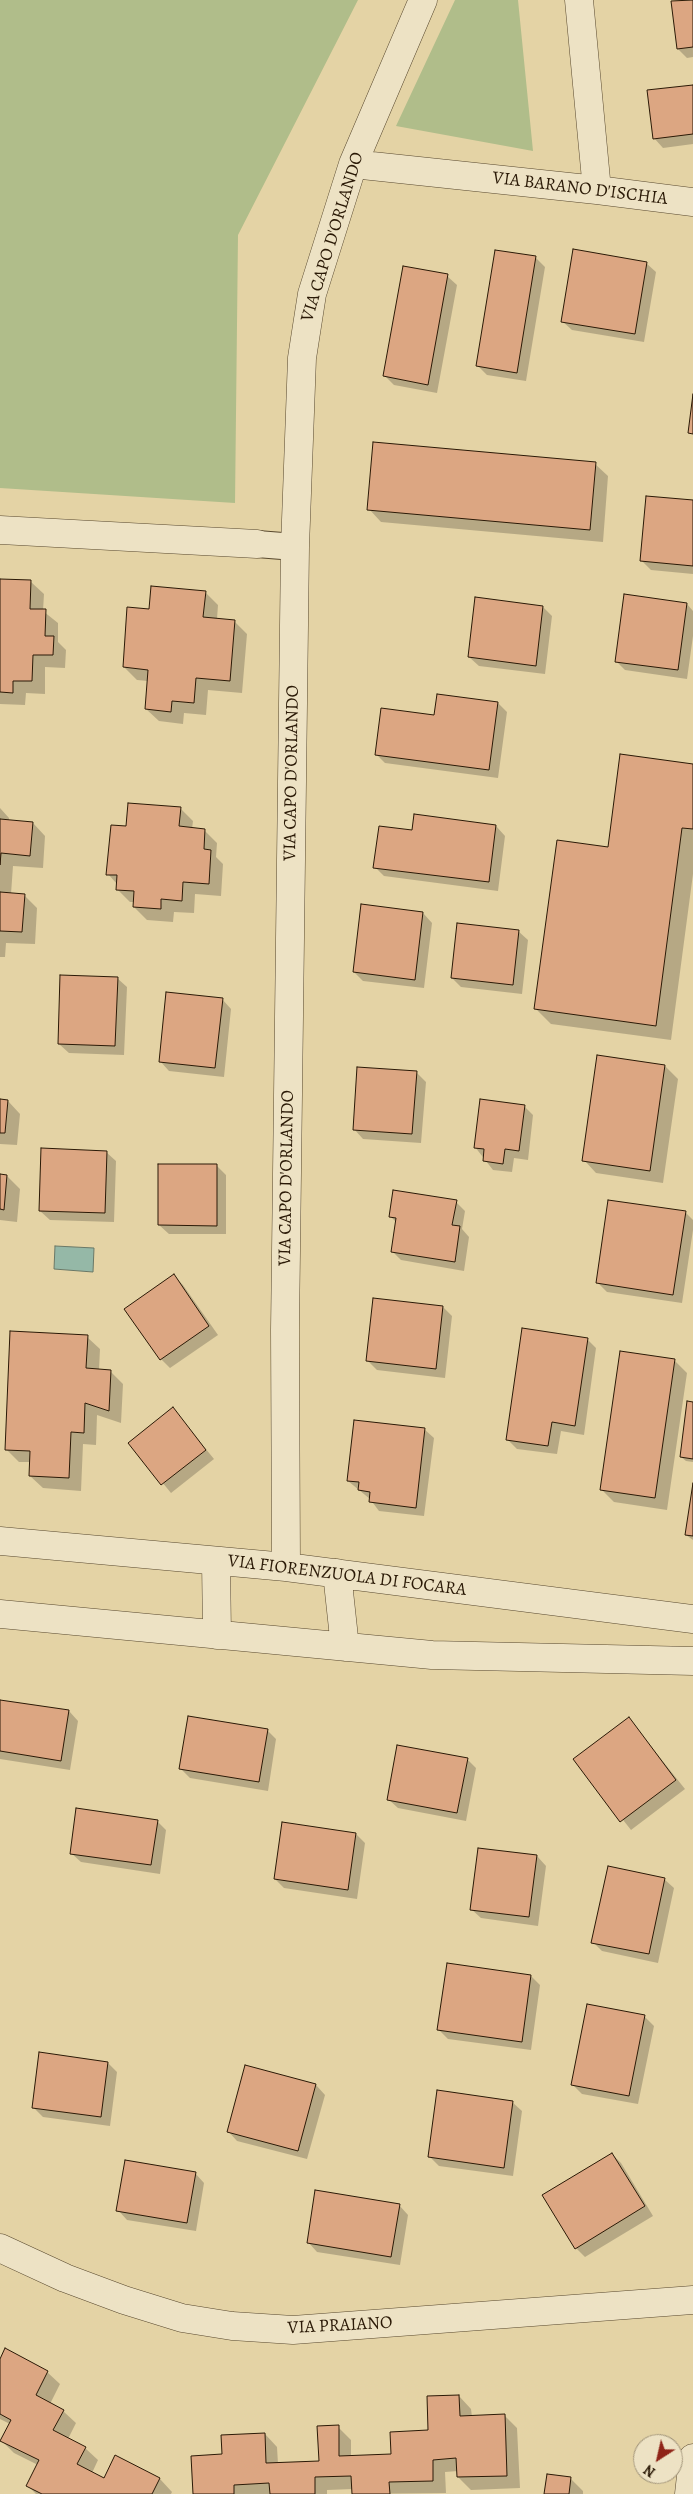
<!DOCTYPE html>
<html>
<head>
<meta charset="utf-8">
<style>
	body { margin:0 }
	#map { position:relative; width:693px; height:2494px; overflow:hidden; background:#e4d3a5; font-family:Alegreya,serif }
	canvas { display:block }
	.north { position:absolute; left:633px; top:2434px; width:50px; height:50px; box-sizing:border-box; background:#ede2c4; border:1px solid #9f9278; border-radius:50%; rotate:215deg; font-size:14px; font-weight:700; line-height:20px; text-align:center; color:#2a1906 }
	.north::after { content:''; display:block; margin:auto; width:18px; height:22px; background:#8f2418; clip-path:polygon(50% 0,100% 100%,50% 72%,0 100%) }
</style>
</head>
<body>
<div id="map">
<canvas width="693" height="2494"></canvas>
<div class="north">N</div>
</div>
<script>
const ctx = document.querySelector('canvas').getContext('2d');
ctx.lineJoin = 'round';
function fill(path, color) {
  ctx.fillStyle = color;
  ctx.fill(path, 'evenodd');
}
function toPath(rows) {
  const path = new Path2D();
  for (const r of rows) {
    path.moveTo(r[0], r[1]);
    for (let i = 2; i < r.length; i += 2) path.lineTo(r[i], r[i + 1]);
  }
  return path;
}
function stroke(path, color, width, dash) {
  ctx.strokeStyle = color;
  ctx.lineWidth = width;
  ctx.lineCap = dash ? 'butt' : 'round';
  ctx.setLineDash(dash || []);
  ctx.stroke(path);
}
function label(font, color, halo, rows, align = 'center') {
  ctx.font = font + ' Alegreya,serif';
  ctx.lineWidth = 5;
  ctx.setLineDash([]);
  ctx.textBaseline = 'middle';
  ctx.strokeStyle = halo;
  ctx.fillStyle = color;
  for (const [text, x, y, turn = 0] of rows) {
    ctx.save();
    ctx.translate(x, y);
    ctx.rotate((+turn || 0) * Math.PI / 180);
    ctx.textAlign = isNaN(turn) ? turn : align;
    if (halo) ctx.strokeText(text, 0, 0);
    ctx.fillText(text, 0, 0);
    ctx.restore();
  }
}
const green = toPath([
	[0,0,358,0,238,235,235,503,0,488],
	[455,0,518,0,533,151,396,126]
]);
const water = toPath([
	[55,1246,94,1248,93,1272,54,1269,55,1246]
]);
const shadow = toPath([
	[693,0,693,57,687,58,678,49],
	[693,86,693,144,663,148,654,138],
	[535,257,545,267,526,381,487,375,478,366],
	[646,263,656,272,644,342,572,330,562,321],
	[447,276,457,285,437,393,394,385,385,376],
	[595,464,608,476,603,542,381,522,369,509],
	[693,501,693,574,651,570,642,561],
	[0,580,31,582,44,594,43,611,58,623,58,642,66,650,65,668,45,667,45,694,26,693,25,705,0,704],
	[205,592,218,605,217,619,234,621,247,634,242,693,208,690,206,715,184,713,183,724,159,721,146,709,148,681,137,680,124,667,151,610],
	[687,604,693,611,693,636,687,679,625,670,616,661],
	[543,607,552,616,545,674,479,666,469,657],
	[498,703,507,712,498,778,385,763,376,754,435,716],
	[693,765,693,874,671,1040,551,1024,536,1009,609,848],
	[0,808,9,818,9,821,33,823,45,836,43,868,13,866,11,894,25,896,37,908,35,944,6,943,5,957,0,957],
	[180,808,193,821,192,829,204,830,217,843,216,857,223,864,221,896,195,894,194,913,174,912,173,922,147,920,134,907,134,902,130,902,117,889,117,884,108,874,127,827],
	[496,826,505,836,498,891,384,876,375,867,413,831],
	[423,913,432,923,424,988,363,981,354,972],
	[518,931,528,940,522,994,461,987,452,978],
	[117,978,127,987,124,1055,69,1053,59,1044],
	[222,999,231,1009,224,1077,169,1071,160,1061],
	[665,1066,678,1079,663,1183,596,1173,584,1160],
	[416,1072,426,1082,421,1143,363,1139,354,1129],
	[0,1101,8,1101,20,1114,17,1145,0,1144],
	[524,1106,533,1115,528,1160,514,1158,512,1172,493,1170,475,1147],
	[106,1152,116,1161,114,1222,50,1220,40,1211],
	[216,1165,226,1175,226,1234,169,1234,159,1225],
	[0,1175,7,1176,20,1189,17,1222,0,1220],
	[456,1202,465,1211,462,1229,469,1237,464,1271,401,1260,392,1251,397,1223,390,1216],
	[685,1212,693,1220,693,1230,682,1303,607,1292,598,1283],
	[174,1276,183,1285,218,1335,170,1368,161,1359,126,1310],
	[443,1307,452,1316,445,1378,377,1370,368,1361],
	[87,1337,100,1349,99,1370,110,1371,123,1384,121,1423,97,1415,96,1445,83,1444,81,1491,43,1488,30,1476,31,1462,19,1462,6,1449],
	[587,1339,596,1348,584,1435,561,1431,557,1454,517,1449,508,1440],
	[674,1360,687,1373,667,1510,614,1502,602,1490],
	[693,1403,693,1462,686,1461,681,1457],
	[173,1409,214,1459,171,1493,130,1443],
	[424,1429,434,1438,424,1516,379,1511,370,1499,348,1481],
	[693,1491,693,1540,686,1535],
	[0,1701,69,1711,78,1721,70,1770,0,1759],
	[629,1719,685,1789,631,1830,575,1759],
	[267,1730,276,1739,268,1791,190,1778,181,1769],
	[467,1759,476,1768,466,1821,398,1808,388,1799],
	[157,1821,166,1830,160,1874,81,1862,71,1853],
	[356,1834,365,1843,357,1899,284,1888,275,1879],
	[537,1856,546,1866,538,1926,481,1918,471,1909],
	[664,1879,674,1888,658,1963,602,1951,593,1942],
	[531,1976,540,1985,531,2050,448,2039,439,2030],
	[644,2016,654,2026,638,2104,582,2094,572,2084],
	[108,2063,117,2072,110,2126,43,2117,34,2108],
	[316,2085,325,2095,307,2159,237,2141,228,2131],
	[512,2102,522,2111,513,2176,439,2166,430,2157],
	[612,2154,621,2163,653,2216,585,2257,576,2248],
	[195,2173,204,2183,196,2231,127,2220,118,2210],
	[399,2205,408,2215,400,2265,317,2252,308,2242],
	[0,2362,47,2372,60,2384,50,2404,63,2411,76,2423,68,2439,85,2448,98,2460,92,2473,105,2480,116,2457,160,2479,172,2492,171,2494,36,2494,28,2486,38,2465,14,2453,1,2440,10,2424,0,2419],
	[459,2396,471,2409,472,2417,504,2415,517,2428,520,2488,471,2490,458,2477,458,2471,445,2472,446,2493,353,2494,353,2489,327,2490,327,2494,194,2494,223,2456,265,2434,277,2447,278,2464,320,2462,338,2427,351,2440,351,2457,392,2455,430,2431],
	[571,2479,583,2491,583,2494,545,2494]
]);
const building = toPath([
	[693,0,693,47,677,49,671,1,693,0],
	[693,85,693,134,653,139,647,90,693,85],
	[573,249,647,262,635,334,561,322,573,249],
	[495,250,536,256,517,373,476,366,495,250],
	[403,266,448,274,428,385,383,376,403,266],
	[693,394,693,434,688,433,693,394],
	[373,442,596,462,590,530,367,510,373,442],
	[646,496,693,500,693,566,640,561,646,496],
	[0,579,31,580,30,609,46,609,45,636,54,636,53,655,33,655,32,681,13,681,13,693,0,692,0,579],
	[151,586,206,591,203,617,235,620,230,681,196,678,194,703,172,701,171,712,145,709,148,670,123,667,127,607,149,609,151,586],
	[624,594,687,603,678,670,615,662,624,594],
	[475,597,543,606,536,666,468,657,475,597],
	[437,694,498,702,489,770,375,755,381,708,434,715,437,694],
	[620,754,693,764,693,829,682,828,656,1026,534,1009,557,840,608,847,620,754],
	[128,803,181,807,179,826,205,829,204,849,211,850,209,884,183,882,182,901,161,899,161,909,133,907,134,891,116,890,117,875,106,875,111,825,126,826,128,803],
	[414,814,496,825,489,882,373,868,379,826,412,830,414,814],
	[0,819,33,822,30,856,1,853,0,865,0,819],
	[0,892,25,894,22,932,0,931,0,892],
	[361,904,423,912,415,980,353,972,361,904],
	[457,923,519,930,513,985,451,978,457,923],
	[60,975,118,977,115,1046,58,1044,60,975],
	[166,992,223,998,215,1068,159,1062,166,992],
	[597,1055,665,1065,650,1171,582,1161,597,1055],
	[357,1067,417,1071,412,1134,353,1130,357,1067],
	[0,1099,8,1100,5,1133,0,1133,0,1099],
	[480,1099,525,1105,519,1151,505,1149,503,1164,483,1161,484,1149,474,1148,480,1099],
	[41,1148,107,1151,105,1213,39,1211,41,1148],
	[158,1164,217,1164,217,1226,158,1225,158,1164],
	[0,1174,7,1175,4,1210,0,1209,0,1174],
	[393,1190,457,1200,452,1225,460,1226,455,1262,391,1252,396,1218,389,1217,393,1190],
	[608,1200,686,1211,673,1295,596,1283,608,1200],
	[174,1274,209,1326,160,1360,124,1309,174,1274],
	[373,1298,443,1306,436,1369,366,1361,373,1298],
	[522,1328,588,1338,575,1426,552,1422,548,1446,506,1440,522,1328],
	[10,1331,88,1335,86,1368,111,1370,109,1411,85,1403,84,1433,71,1432,69,1478,29,1476,30,1451,5,1450,10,1331],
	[620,1351,675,1359,655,1498,600,1490,620,1351],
	[687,1401,693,1402,693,1459,680,1457,687,1401],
	[173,1407,206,1450,161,1485,128,1443,173,1407],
	[354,1420,425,1428,416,1508,369,1502,370,1492,358,1490,359,1482,347,1481,354,1420],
	[693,1483,693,1536,685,1535,693,1483],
	[0,1700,69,1710,61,1761,0,1751,0,1700],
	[188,1716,268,1729,259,1782,179,1769,188,1716],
	[629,1717,676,1780,620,1822,573,1759,629,1717],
	[397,1745,468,1758,457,1813,387,1800,397,1745],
	[76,1808,158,1820,151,1865,70,1854,76,1808],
	[282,1822,356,1833,348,1890,274,1879,282,1822],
	[478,1848,537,1855,529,1917,470,1910,478,1848],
	[608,1866,665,1878,649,1954,591,1943,608,1866],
	[447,1963,531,1975,522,2042,437,2030,447,1963],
	[587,2004,645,2015,629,2096,571,2085,587,2004],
	[39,2052,108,2062,101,2117,32,2108,39,2052],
	[245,2065,316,2084,298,2151,227,2132,245,2065],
	[437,2090,513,2101,504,2168,428,2157,437,2090],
	[612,2153,645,2206,575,2249,542,2195,612,2153],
	[125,2160,196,2172,187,2223,116,2211,125,2160],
	[315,2190,400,2204,391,2257,307,2243,315,2190],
	[5,2348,48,2371,36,2395,64,2410,53,2430,86,2447,77,2464,104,2478,115,2455,160,2478,152,2494,42,2494,26,2486,39,2460,0,2441,11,2420,0,2414,0,2359,5,2348],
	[459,2395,460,2416,505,2414,507,2476,457,2477,456,2458,433,2460,433,2481,389,2482,390,2494,352,2494,351,2476,315,2477,315,2494,270,2494,269,2483,234,2485,234,2494,193,2494,191,2456,222,2454,221,2435,265,2433,266,2463,319,2461,317,2426,339,2425,339,2456,391,2454,390,2432,428,2430,427,2396,459,2395],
	[547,2474,571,2477,569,2494,544,2494,547,2474]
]);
const pedestrian = toPath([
	[257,544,295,547]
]);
const minor = toPath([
	[579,0,597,190],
	[353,164,597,190,693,202],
	[0,530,257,544],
	[0,1541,286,1567,693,1619],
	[216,1561,217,1635],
	[286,1567,285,1329,295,547,302,358,312,294,353,164,423,0],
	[337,1573,345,1647],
	[0,1614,432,1655,693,1661],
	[0,2248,65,2278,124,2300,182,2318,232,2326,293,2330,693,2300],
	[689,2494,693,2458]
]);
const streetNames = [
	["VIA BARANO D'ISCHIA",580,189,7],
	["VIA CAPO D'ORLANDO",333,237,-73],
	["VIA CAPO D'ORLANDO",292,773,-89],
	["VIA CAPO D'ORLANDO",287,1178,-89],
	["VIA FIORENZUOLA DI FOCARA",347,1576,7],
	["VIA PRAIANO",340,2326,-3]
];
fill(green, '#b0bd8a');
fill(water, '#95b8a7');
stroke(water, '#6a7867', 1);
fill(shadow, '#0003');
fill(building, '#dca682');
stroke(building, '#2a1906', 1);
stroke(pedestrian, '#58482e', 28);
stroke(minor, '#58482e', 29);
stroke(pedestrian, '#ede2c4', 26);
stroke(minor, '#ede2c4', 28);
label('18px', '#2a1906', '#ede2c4', streetNames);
</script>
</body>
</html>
